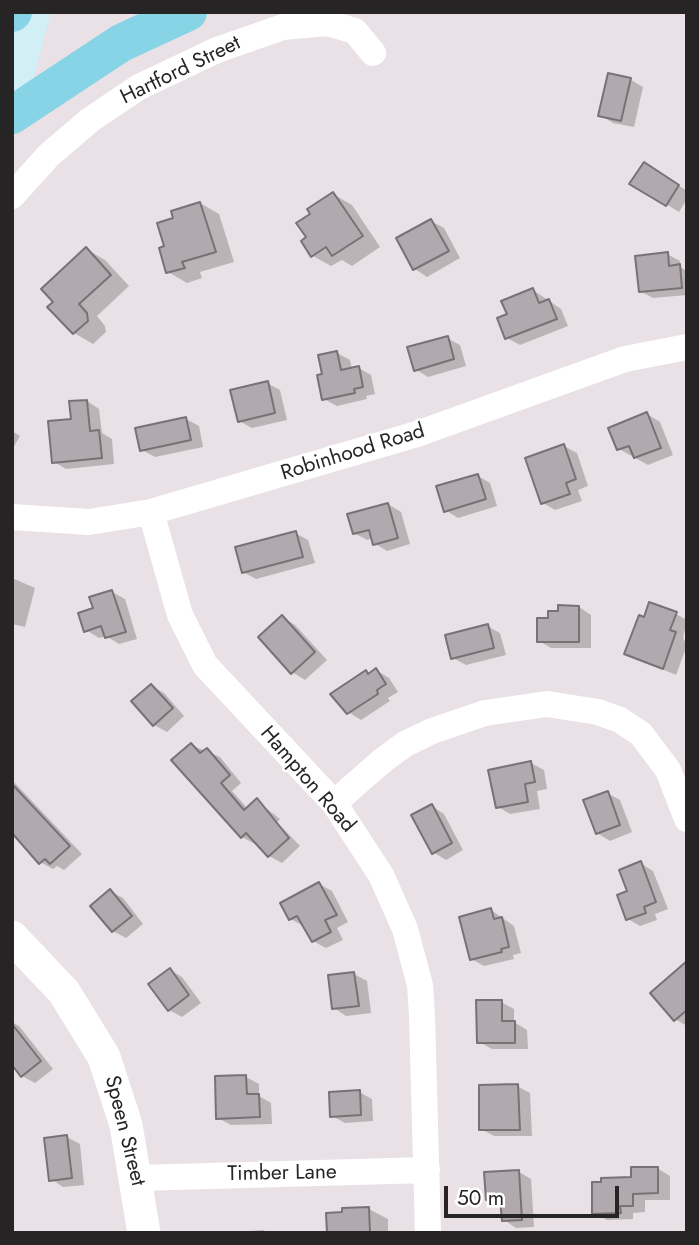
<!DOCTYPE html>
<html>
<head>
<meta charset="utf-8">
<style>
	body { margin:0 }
	#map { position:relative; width:699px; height:1245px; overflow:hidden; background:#e9e1e5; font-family:Jost,sans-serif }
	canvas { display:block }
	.frame { position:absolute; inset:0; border:14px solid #272426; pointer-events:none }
	.scale { position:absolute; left:444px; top:1186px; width:175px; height:32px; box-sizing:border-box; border:4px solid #272426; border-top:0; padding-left:9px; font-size:21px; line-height:24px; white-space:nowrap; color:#272426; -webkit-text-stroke:5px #fff; paint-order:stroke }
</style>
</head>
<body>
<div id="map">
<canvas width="699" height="1245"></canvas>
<div class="frame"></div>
<div class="scale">50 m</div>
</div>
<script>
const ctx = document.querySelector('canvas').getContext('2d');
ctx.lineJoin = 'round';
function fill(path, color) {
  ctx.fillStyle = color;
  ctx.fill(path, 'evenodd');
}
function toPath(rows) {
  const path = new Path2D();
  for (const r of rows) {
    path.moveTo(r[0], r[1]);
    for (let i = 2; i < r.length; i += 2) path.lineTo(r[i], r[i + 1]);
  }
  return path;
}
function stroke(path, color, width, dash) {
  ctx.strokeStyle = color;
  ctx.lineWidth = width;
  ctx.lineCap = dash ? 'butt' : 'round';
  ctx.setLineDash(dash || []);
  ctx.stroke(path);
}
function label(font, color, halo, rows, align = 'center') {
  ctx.font = font + ' Jost,sans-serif';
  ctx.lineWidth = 5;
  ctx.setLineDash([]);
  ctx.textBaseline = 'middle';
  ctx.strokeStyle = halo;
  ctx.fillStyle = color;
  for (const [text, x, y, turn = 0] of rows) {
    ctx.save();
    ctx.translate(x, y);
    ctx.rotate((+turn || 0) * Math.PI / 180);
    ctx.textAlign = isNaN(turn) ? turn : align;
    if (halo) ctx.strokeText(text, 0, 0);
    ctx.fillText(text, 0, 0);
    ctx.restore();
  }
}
const shadow = toPath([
	[631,80,643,87,634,127,613,123,600,115],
	[657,171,687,191,687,199,679,212,632,183],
	[333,194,352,205,380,247,352,266,342,260,331,266,313,256,308,238,313,214],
	[200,203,219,214,234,262,200,272,202,278,187,283,168,272,166,247,176,219],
	[431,221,444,228,460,258,427,277,415,269,398,239],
	[86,249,105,260,129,286,97,316,105,326,106,332,93,344,74,333,55,302],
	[667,254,680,261,680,267,687,271,687,295,653,298,640,291],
	[533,290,561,309,568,326,520,345,507,338,509,315],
	[447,338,460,345,466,366,428,377,415,369],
	[337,353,350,360,352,369,359,368,371,375,375,394,366,396,367,399,337,406,324,399,324,375],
	[267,383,280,390,287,420,252,428,239,421],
	[87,401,99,409,102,433,112,439,114,464,66,469,54,462,73,420],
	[647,414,660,422,673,455,648,465,619,449],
	[186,419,199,426,203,447,155,457,142,450],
	[12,431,20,436,12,450],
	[564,446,577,453,588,486,578,490,582,501,555,510,543,503],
	[478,476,490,483,497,506,458,518,445,510],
	[388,504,401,512,410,544,387,551,374,543,373,538,367,540,354,533],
	[295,533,308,540,315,563,256,579,243,572],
	[12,578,35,588,25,627,12,624],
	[112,592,125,599,137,639,119,644,106,636,99,638,86,630,95,610],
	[579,607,591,615,591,648,551,648,539,641,549,620],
	[676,614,687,620,683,638,687,645,676,675,626,654,645,619],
	[282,617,295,625,327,660,305,680,292,672],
	[487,626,500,633,506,655,466,665,453,658],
	[376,670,389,678,398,692,388,698,390,701,361,720,348,712,366,672,370,674],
	[152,686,164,693,184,716,167,732,154,725],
	[191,745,220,757,241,783,232,791,248,809,257,801,280,819,277,822,300,846,282,863,269,856,257,842,255,844,242,837],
	[531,763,544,770,547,789,537,791,540,809,510,814,498,807],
	[12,780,82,854,64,870,57,866,53,869,40,862,12,825],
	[607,793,620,800,632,832,610,841,597,833],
	[432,806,444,814,463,850,446,860,433,852],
	[640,863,653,871,668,909,655,914,657,920,640,926,628,919,629,892],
	[319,884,332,891,348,922,337,928,343,940,326,948,313,941,303,926,291,919],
	[110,891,123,898,143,924,126,938,113,931],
	[491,910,514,926,521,953,513,955,514,959,484,966,471,959],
	[170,970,182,977,201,1003,182,1017,169,1010],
	[354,974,367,981,371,1013,346,1016,334,1008],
	[687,974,687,1026,675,1019],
	[501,1002,514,1009,514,1022,527,1030,528,1049,492,1049,479,1042],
	[12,1022,19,1026,53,1069,35,1083,22,1076,12,1063],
	[246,1077,259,1084,259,1096,271,1103,272,1124,231,1125,218,1118],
	[517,1086,530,1093,532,1136,494,1136,481,1129],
	[359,1092,372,1099,373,1121,345,1123,332,1116],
	[67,1137,80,1144,84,1185,63,1187,51,1179],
	[657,1168,670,1176,670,1200,645,1200,645,1212,633,1213,633,1219,607,1220,594,1213,633,1179],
	[519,1172,531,1179,534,1227,516,1228,504,1220,503,1206,487,1199],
	[369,1209,388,1219,388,1233,329,1233],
	[263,1230,268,1233,223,1233]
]);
const building = toPath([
	[608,73,631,78,621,121,598,116,608,73],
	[644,162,679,185,666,206,629,184,644,162],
	[333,192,363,236,332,256,326,247,311,257,301,241,306,237,296,223,310,214,307,209,333,192],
	[200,202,216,252,182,262,185,268,166,273,159,248,164,246,157,223,173,218,171,211,200,202],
	[431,219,449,251,413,270,396,238,431,219],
	[86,247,111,275,79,304,87,313,88,321,73,334,47,307,53,302,41,289,86,247],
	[668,252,669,266,680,264,682,288,639,292,635,256,668,252],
	[533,288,539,303,549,299,557,319,505,339,497,318,507,314,501,301,533,288],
	[448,336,454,359,414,371,407,347,448,336],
	[337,351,341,370,359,366,363,387,354,389,355,393,322,400,317,375,322,374,318,355,337,351],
	[268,381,275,413,238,422,230,390,268,381],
	[87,400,90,431,99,430,102,458,52,463,48,421,71,419,69,401,87,400],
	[647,412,661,448,634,458,629,446,617,450,608,428,647,412],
	[186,417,191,440,140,451,135,428,186,417],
	[564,444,576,479,566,483,570,494,541,504,525,458,564,444],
	[478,474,486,499,444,512,436,486,478,474],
	[388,503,398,538,373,545,369,530,353,534,347,514,388,503],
	[296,531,303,557,242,573,235,547,296,531],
	[112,590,126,632,105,638,101,626,84,632,78,613,93,608,89,597,112,590],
	[649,602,677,612,670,630,676,632,663,669,624,654,639,615,644,617,649,602],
	[558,605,579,606,579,642,537,642,537,618,548,618,548,611,558,611,558,605],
	[282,615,315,652,291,674,258,637,282,615],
	[488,624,494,648,451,659,445,635,488,624],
	[376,668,386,684,377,690,378,694,347,714,330,694,366,670,368,674,376,668],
	[151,684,173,708,153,726,131,701,151,684],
	[191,743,200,753,207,748,230,775,221,783,244,810,257,798,289,838,268,857,246,833,241,838,171,760,191,743],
	[531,761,535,782,525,784,528,802,496,808,488,770,531,761],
	[12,784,70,846,50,864,45,859,39,864,12,833,12,784],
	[608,791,620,825,596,834,583,800,608,791],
	[432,804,452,843,432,854,411,815,432,804],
	[641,861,656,902,644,907,646,913,626,920,617,895,627,891,619,870,641,861],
	[319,882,337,915,325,920,331,932,312,942,297,916,289,920,280,903,319,882],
	[110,889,132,916,112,932,90,906,110,889],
	[491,908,494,919,502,917,509,947,501,949,502,952,470,960,459,917,491,908],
	[687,961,687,1010,674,1021,650,993,687,961],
	[170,968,189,995,168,1011,148,984,170,968],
	[354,972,359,1006,332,1009,328,975,354,972],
	[476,1000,502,1000,502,1021,515,1021,515,1043,477,1043,476,1000],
	[12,1024,41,1061,21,1077,12,1065,12,1024],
	[246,1075,247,1094,259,1094,260,1117,216,1119,215,1076,246,1075],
	[518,1084,520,1130,479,1130,479,1085,518,1084],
	[360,1090,361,1115,330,1117,329,1092,360,1090],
	[67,1135,72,1178,49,1181,44,1138,67,1135],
	[631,1167,658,1167,658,1193,633,1194,633,1206,620,1206,621,1213,592,1214,592,1182,601,1182,601,1178,631,1177,631,1167],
	[519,1170,522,1220,502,1221,500,1199,486,1200,484,1172,519,1170],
	[369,1207,370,1233,327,1233,326,1213,342,1212,342,1208,369,1207]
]);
const minor = toPath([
	[12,196,49,155,90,120,139,87,217,50,283,27,327,23,355,31,373,53],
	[151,512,180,615,205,665,334,803,381,875,405,929,420,985,422,1016,428,1233],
	[12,517,89,522,151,512,417,434,625,359,687,347],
	[334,803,382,761,405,744,432,731,485,713,547,704,598,712,620,720,641,734,668,770,687,819],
	[137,1178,427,1170]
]);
const tertiary = toPath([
	[12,937,64,992,104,1057,126,1125,144,1233]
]);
const secondary = toPath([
	[12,88,32,12]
]);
const trunk = toPath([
	[12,13,13,12],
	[12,115,121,43,188,12]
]);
const streetNames = [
	["Hartford Street",181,71,-26],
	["Robinhood Road",353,453,-17],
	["Hampton Road",307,780,49],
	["Speen Street",124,1131,76],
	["Timber Lane",282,1174,-1]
];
fill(shadow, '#0003');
fill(building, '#b1a9ad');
stroke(building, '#787175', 2);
stroke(minor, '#fff', 26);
stroke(tertiary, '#fff', 33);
stroke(secondary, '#d2eff6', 37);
stroke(trunk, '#87d4e6', 38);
label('21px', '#272426', '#fff', streetNames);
</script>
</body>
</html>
